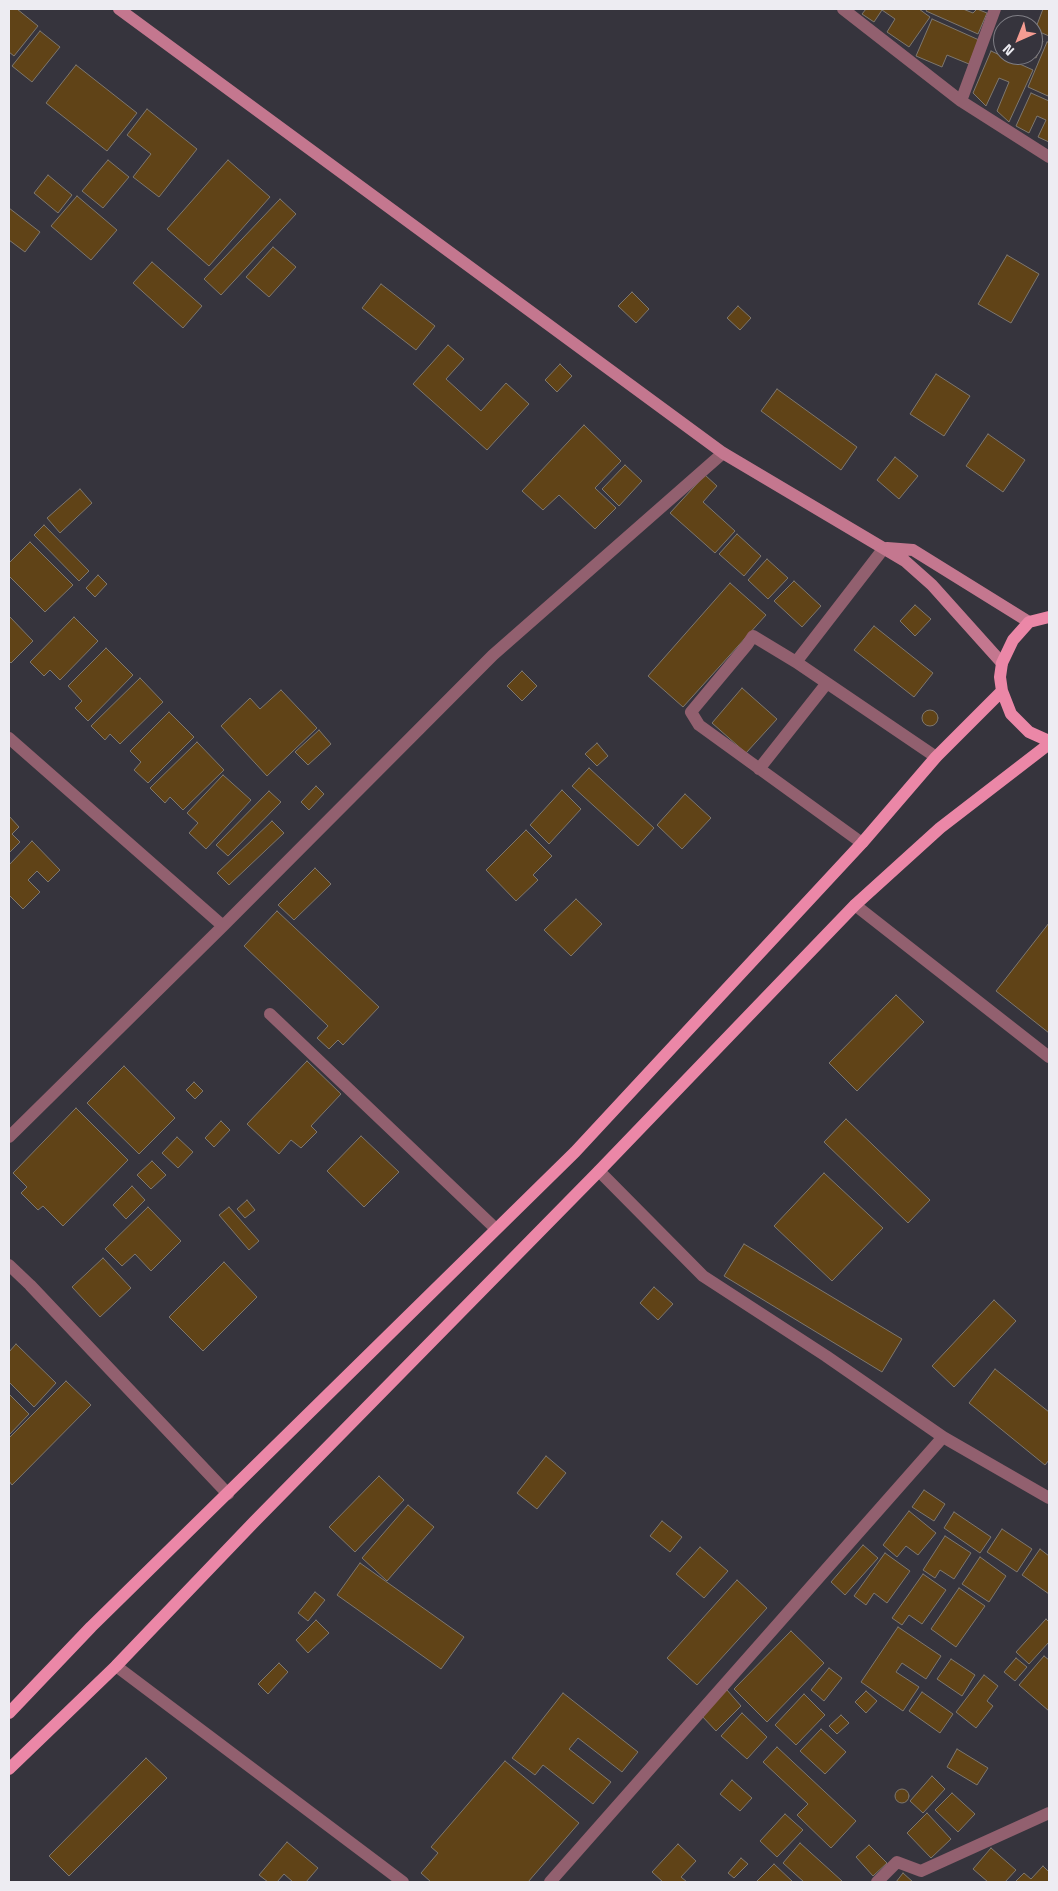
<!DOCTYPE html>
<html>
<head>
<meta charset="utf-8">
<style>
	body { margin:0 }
	#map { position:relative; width:1058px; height:1891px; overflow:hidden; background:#36343d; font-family:"Titillium Web",sans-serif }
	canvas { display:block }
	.frame { position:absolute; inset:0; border:10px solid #edecf2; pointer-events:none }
	.north { position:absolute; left:993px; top:15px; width:50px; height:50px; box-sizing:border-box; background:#36343d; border:1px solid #7f7e85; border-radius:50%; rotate:224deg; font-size:14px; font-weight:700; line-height:20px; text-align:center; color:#edecf2 }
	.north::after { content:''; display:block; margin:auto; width:18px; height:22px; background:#f59c92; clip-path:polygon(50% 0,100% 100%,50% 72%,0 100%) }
</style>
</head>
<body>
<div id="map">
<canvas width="1058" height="1891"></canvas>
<div class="frame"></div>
<div class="north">N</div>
</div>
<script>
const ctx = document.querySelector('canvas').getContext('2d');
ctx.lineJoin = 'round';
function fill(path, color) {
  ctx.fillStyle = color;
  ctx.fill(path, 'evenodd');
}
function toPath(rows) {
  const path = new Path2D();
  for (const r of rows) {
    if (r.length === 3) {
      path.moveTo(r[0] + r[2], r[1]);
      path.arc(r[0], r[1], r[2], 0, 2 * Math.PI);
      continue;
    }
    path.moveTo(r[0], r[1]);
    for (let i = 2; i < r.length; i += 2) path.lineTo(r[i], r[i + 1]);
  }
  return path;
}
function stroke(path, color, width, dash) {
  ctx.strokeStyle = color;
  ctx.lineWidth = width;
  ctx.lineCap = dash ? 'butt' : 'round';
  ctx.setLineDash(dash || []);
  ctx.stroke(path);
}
const building = toPath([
	[9,9,17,9,38,26,14,56,9,52,9,9],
	[866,9,919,9,930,17,909,47,887,32,895,19,882,10,874,22,862,14,866,9],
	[927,9,963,9,973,13,977,9,987,13,978,34,926,11,927,9],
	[1043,9,1049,9,1049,36,1035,30,1043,9],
	[932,19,979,40,969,64,947,55,942,67,916,56,932,19],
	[40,31,60,47,32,82,12,66,40,31],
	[1003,33,1003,53,996,50,1003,33],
	[1033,37,1043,41,1036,58,1029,55,1033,55,1033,37],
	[1047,42,1049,42,1049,92,1048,96,1028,87,1047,42],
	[991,51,1033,70,1009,122,997,111,1009,82,999,78,986,106,973,93,991,51],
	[76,65,137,113,107,151,46,103,76,65],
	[1031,93,1049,101,1049,142,1038,137,1046,120,1037,116,1029,133,1016,126,1031,93],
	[147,109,197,149,159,197,133,177,151,154,127,135,147,109],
	[108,160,129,177,103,208,82,191,108,160],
	[228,160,270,197,209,266,167,229,228,160],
	[48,175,72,195,58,213,34,193,48,175],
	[77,196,117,230,91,260,51,226,77,196],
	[280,199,296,214,221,295,204,279,280,199],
	[9,208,40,232,25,252,9,240,9,208],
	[273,247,296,267,269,297,246,277,273,247],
	[1007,255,1039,274,1011,323,978,304,1007,255],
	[152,262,202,306,183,328,133,283,152,262],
	[381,284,435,326,416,350,362,308,381,284],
	[632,292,649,309,636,323,618,306,632,292],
	[738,306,751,318,740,330,727,318,738,306],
	[448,345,464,359,446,379,481,411,506,383,529,404,487,450,413,384,448,345],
	[560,364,572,376,557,392,545,380,560,364],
	[936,374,970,396,944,436,910,414,936,374],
	[777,389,857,447,841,470,761,411,777,389],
	[584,425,621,461,595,488,616,508,595,529,559,495,543,510,522,491,584,425],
	[988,434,1025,460,1003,492,966,466,988,434],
	[895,457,918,476,899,499,877,480,895,457],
	[625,465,642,481,619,506,602,489,625,465],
	[705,475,717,486,703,502,735,531,715,553,670,513,705,475],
	[80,489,92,503,60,533,47,518,80,489],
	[44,525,89,571,79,581,34,535,44,525],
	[737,534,761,556,744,576,719,554,737,534],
	[30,542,73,585,45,612,9,576,9,563,30,542],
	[767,559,788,578,768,599,748,580,767,559],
	[98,575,107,584,95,597,86,588,98,575],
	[794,581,821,606,802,627,774,601,794,581],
	[730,583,766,615,683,707,648,676,730,583],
	[915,605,931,619,915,636,900,621,915,605],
	[9,616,33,641,11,663,9,661,9,616],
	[74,617,98,641,60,680,50,670,44,676,30,662,74,617],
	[874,626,933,673,914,697,854,650,874,626],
	[106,648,133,675,88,721,75,708,82,701,68,686,106,648],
	[522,671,537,686,522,701,507,686,522,671],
	[140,678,163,702,120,744,110,734,105,740,91,726,140,678],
	[742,688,777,719,746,753,712,723,742,688],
	[281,690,317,728,267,776,221,726,250,698,260,709,281,690],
	[930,718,8],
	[169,712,194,737,148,783,134,770,141,762,130,751,169,712],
	[319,730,331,744,308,765,295,752,319,730],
	[197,742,224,770,183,810,170,797,165,803,150,788,197,742],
	[597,743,608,756,597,766,585,754,597,743],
	[589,768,654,828,638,846,572,786,589,768],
	[223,775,251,800,206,849,189,833,198,823,187,813,223,775],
	[316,786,324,794,309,810,301,802,316,786],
	[562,790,581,809,549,844,530,825,562,790],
	[269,791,281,802,228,856,216,845,269,791],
	[685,794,711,818,682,849,657,825,685,794],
	[9,816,19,827,12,834,20,842,9,853,9,816],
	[272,821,284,833,229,885,217,873,272,821],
	[526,830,552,856,533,875,538,880,516,901,486,870,526,830],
	[32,841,60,870,48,882,37,871,28,880,40,892,23,909,9,895,9,865,32,841],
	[315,868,331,884,294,920,278,905,315,868],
	[576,899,602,924,571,956,544,930,576,899],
	[277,911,379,1007,343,1045,338,1040,329,1049,317,1038,328,1026,244,946,277,911],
	[1049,923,1049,1033,996,991,1049,923],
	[896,995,924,1022,857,1091,829,1063,896,995],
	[307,1061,341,1094,311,1126,317,1132,301,1148,291,1140,279,1154,247,1124,307,1061],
	[124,1066,175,1118,139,1154,87,1103,124,1066],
	[194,1082,203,1091,195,1099,186,1090,194,1082],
	[76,1108,128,1160,63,1226,43,1206,38,1210,21,1193,27,1187,13,1173,76,1108],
	[846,1119,930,1200,908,1223,824,1142,846,1119],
	[221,1121,230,1130,214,1147,205,1138,221,1121],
	[361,1136,399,1172,364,1207,327,1171,361,1136],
	[177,1137,193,1152,178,1168,162,1153,177,1137],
	[152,1161,166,1175,151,1189,137,1175,152,1161],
	[824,1173,883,1228,832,1281,774,1226,824,1173],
	[132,1186,145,1200,126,1219,113,1205,132,1186],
	[247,1200,255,1210,245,1218,237,1209,247,1200],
	[148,1207,181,1241,151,1271,135,1254,122,1266,105,1249,148,1207],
	[229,1207,259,1241,249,1250,219,1215,229,1207],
	[744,1244,902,1339,882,1372,724,1276,744,1244],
	[103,1258,131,1288,100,1317,72,1287,103,1258],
	[224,1262,257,1297,203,1351,169,1317,224,1262],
	[654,1287,673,1304,658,1320,640,1303,654,1287],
	[994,1300,1016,1321,954,1387,932,1366,994,1300],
	[16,1344,56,1383,34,1407,9,1382,9,1352,16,1344],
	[995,1369,1049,1412,1049,1460,1045,1465,969,1403,995,1369],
	[66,1381,91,1405,12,1485,9,1481,9,1438,66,1381],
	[9,1394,29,1414,9,1435,9,1394],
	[546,1456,566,1473,537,1509,517,1493,546,1456],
	[379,1476,404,1500,355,1552,329,1527,379,1476],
	[924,1490,945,1504,934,1521,912,1507,924,1490],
	[408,1505,434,1527,387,1581,362,1558,408,1505],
	[909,1511,936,1533,918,1555,906,1546,897,1557,883,1545,909,1511],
	[954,1512,991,1537,980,1553,944,1528,954,1512],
	[662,1521,682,1537,670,1552,650,1536,662,1521],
	[1002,1529,1032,1549,1017,1572,987,1552,1002,1529],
	[945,1536,971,1553,954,1579,940,1570,935,1578,923,1570,945,1536],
	[863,1545,878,1558,845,1595,831,1582,863,1545],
	[700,1547,728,1571,704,1598,676,1574,700,1547],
	[1040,1549,1049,1556,1049,1594,1022,1575,1040,1549],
	[885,1553,910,1571,887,1603,874,1593,866,1605,854,1596,885,1553],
	[980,1557,1006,1576,989,1602,962,1584,980,1557],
	[360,1563,464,1637,441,1669,337,1595,360,1563],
	[923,1574,946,1590,922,1624,909,1615,902,1625,892,1618,923,1574],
	[737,1580,767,1608,697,1685,667,1658,737,1580],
	[959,1588,985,1606,956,1647,931,1629,959,1588],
	[315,1592,325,1600,308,1621,298,1613,315,1592],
	[1046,1619,1049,1622,1049,1642,1029,1664,1016,1652,1046,1619],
	[316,1620,329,1633,308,1653,296,1640,316,1620],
	[898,1627,941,1656,926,1679,902,1663,896,1672,919,1687,903,1711,861,1682,898,1627],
	[791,1631,824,1663,767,1722,734,1689,791,1631],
	[1044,1656,1049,1660,1049,1711,1019,1685,1044,1656],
	[1016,1658,1027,1667,1015,1681,1004,1672,1016,1658],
	[951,1659,975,1675,962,1696,937,1679,951,1659],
	[279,1663,288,1672,268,1694,258,1684,279,1663],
	[829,1668,842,1678,824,1701,811,1690,829,1668],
	[984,1675,998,1686,987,1701,993,1706,976,1728,956,1712,984,1675],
	[727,1690,741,1706,716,1731,701,1715,727,1690],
	[866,1691,877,1701,866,1713,855,1702,866,1691],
	[922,1692,953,1714,940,1733,909,1711,922,1692],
	[563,1693,638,1752,622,1772,578,1738,569,1749,611,1782,593,1804,543,1765,535,1775,512,1758,563,1693],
	[804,1694,825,1715,796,1745,775,1725,804,1694],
	[742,1713,767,1737,747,1759,721,1736,742,1713],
	[841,1715,849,1723,837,1734,829,1726,841,1715],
	[821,1729,846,1752,825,1774,800,1751,821,1729],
	[777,1747,856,1821,831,1848,797,1815,808,1804,763,1762,777,1747],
	[957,1749,988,1768,977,1785,947,1767,957,1749],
	[146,1758,167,1778,69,1876,49,1856,146,1758],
	[505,1761,579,1823,528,1882,431,1882,421,1873,438,1853,431,1847,505,1761],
	[932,1776,945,1789,923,1813,910,1801,932,1776],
	[732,1780,752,1798,740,1811,720,1794,732,1780],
	[902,1796,7],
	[952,1793,975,1814,958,1832,935,1810,952,1793],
	[927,1813,951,1839,931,1858,907,1833,927,1813],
	[785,1814,803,1830,777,1857,760,1841,785,1814],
	[287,1842,318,1868,306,1882,293,1882,284,1874,277,1882,268,1882,259,1875,287,1842],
	[800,1843,842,1881,840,1882,804,1882,783,1863,800,1843],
	[678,1844,696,1861,681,1877,687,1882,663,1882,652,1872,678,1844],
	[869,1845,887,1863,873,1876,856,1857,869,1845],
	[991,1848,1016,1870,1005,1882,988,1882,973,1869,991,1848],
	[741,1858,748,1864,734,1878,728,1873,741,1858],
	[774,1864,793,1882,756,1882,774,1864],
	[1043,1866,1049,1872,1049,1882,1015,1882,1024,1873,1031,1879,1043,1866],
	[903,1873,913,1882,896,1882,903,1873]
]);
const lane = toPath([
	[796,662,884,548],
	[759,769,827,683],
	[862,843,699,725,691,712,747,645,753,636,796,662,936,757],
	[855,905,1049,1057]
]);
const street = toPath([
	[843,9,961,101,1049,157],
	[961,101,995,9],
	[9,738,223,926],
	[270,1014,496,1229],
	[9,1137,223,926,493,655,723,453],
	[599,1171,703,1276,826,1356,943,1437,1049,1498],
	[9,1265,30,1285,228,1494],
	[116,1666,403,1882],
	[550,1882,943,1437],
	[877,1882,897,1862,921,1871,1049,1813]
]);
const secondary = toPath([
	[119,9,723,453,905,561,932,585,1002,663],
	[887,548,913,550,1029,622]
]);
const primary = toPath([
	[1049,617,1029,622,1013,640,1002,663,1000,677,1002,691,1011,714,1029,732,1049,741],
	[9,1713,91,1627,575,1152,862,843,936,757,1002,691],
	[9,1769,116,1666,254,1522,599,1171,855,905,940,828,1049,744]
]);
fill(building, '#604317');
stroke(building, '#7e776e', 1);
stroke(lane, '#92606f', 12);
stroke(street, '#92606f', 12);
stroke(secondary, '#c4778f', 12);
stroke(primary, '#eb87a7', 12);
</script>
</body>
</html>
